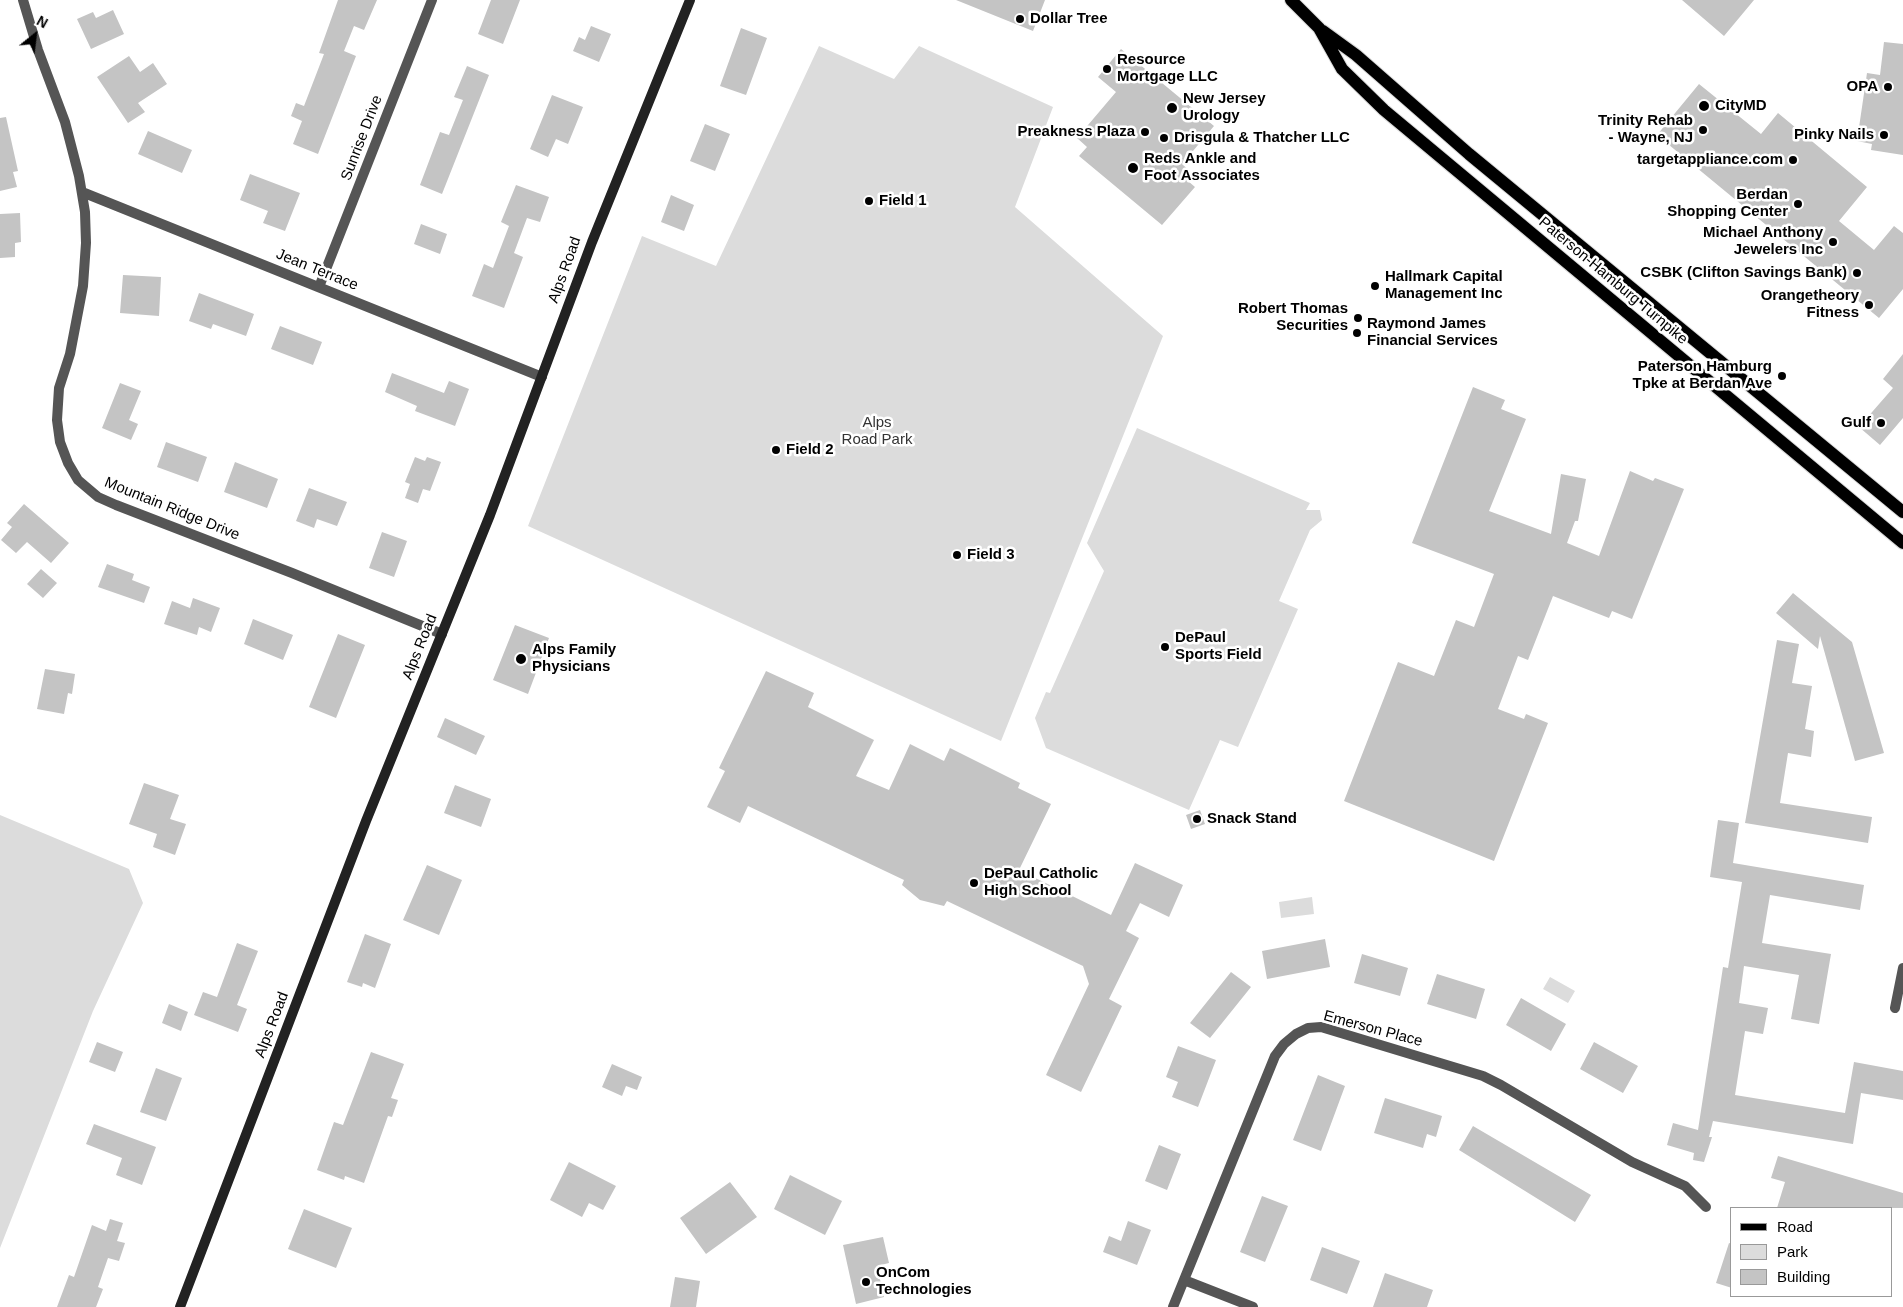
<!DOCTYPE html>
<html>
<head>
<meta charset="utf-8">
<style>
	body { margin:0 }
	#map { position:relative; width:1903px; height:1307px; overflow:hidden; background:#fff; font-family:Helvetica,sans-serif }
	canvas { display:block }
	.legend { position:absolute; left:1730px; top:1207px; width:162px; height:90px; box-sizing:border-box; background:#fff; border:1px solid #999; margin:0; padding:6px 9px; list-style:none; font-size:15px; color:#000 }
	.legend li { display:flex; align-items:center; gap:10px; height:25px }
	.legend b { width:25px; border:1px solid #999 }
	.north { position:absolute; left:10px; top:10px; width:50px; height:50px; -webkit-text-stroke:4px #fff; paint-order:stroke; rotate:29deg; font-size:14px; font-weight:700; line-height:20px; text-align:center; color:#000 }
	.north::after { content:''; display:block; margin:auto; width:18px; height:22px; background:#000; clip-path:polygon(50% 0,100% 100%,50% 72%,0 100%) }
</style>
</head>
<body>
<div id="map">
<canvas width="1903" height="1307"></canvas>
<ul class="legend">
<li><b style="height:6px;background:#000"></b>Road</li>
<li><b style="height:14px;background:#dcdcdc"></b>Park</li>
<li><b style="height:14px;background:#c4c4c4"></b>Building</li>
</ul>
<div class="north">N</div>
</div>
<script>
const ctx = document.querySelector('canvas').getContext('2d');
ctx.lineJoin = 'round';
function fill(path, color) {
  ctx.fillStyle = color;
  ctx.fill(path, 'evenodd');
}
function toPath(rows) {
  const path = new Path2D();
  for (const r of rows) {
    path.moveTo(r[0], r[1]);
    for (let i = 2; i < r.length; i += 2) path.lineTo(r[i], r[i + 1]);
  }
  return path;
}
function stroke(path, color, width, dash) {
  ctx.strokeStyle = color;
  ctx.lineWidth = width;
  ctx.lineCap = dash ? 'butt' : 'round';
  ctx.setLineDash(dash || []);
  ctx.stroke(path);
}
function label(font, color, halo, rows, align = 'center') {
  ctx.font = font + ' Helvetica,sans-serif';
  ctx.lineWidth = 5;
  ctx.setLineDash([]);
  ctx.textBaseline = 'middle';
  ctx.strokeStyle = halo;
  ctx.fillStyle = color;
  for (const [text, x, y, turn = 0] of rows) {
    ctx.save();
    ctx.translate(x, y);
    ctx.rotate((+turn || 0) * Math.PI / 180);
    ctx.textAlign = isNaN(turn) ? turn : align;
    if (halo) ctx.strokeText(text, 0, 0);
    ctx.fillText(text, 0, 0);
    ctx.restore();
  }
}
const green = toPath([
	[819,46,894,79,919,46,1053,107,1015,207,1163,336,1001,741,528,526,642,236,716,266],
	[1137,428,1310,503,1306,510,1320,510,1322,520,1310,530,1279,601,1298,609,1238,747,1220,740,1189,810,1046,748,1035,718,1046,692,1050,693,1104,571,1087,543],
	[0,815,129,869,143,903,93,1011,0,1248],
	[1312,897,1314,914,1281,918,1279,902],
	[1550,977,1575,991,1568,1003,1543,989]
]);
const building = toPath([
	[338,0,377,0,364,30,354,26,344,51,356,56,318,154,293,144,302,121,291,116,296,103,304,106,324,54,319,53],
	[491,0,520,0,503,44,478,34],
	[956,0,1045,0,1033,31],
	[1682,0,1754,0,1724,36],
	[113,10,124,34,91,49,77,19,93,12,96,18],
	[591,26,611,34,599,62,573,51,579,37,585,40],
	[741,28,767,38,746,95,720,86],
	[1884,42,1903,44,1903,155,1871,150,1872,144,1857,141,1867,73,1880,75],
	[1121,49,1214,126,1182,164,1193,174,1188,181,1195,187,1162,225,1079,156,1087,147,1077,138,1116,92,1098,77],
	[129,56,140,72,153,63,167,84,138,103,145,112,128,123,97,77],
	[467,66,489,75,442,194,420,185,440,132,449,135,463,100,454,97],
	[1699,84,1761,134,1778,113,1867,187,1839,221,1874,250,1894,226,1903,233,1903,289,1879,318,1657,135],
	[552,95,583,107,568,144,556,139,548,157,530,149],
	[6,117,18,171,13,172,17,187,0,191,0,118],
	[705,124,730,134,715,171,690,161],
	[148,131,192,150,182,173,138,154],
	[250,174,300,193,285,231,263,223,268,211,240,200],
	[516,185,549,197,540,222,527,218,514,253,523,257,504,308,472,296,484,264,493,268,509,226,501,222],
	[671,195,694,205,684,231,661,222],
	[20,213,21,242,15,243,15,257,0,258,0,214],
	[421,224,447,234,440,254,414,244],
	[123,275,161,277,159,316,120,313],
	[199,293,254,314,246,336,213,324,211,329,189,321],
	[280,326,322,342,313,365,271,349],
	[1903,354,1903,418,1880,445,1859,427,1893,388,1883,379],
	[392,373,444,393,449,381,469,389,455,426,415,411,417,406,385,392],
	[120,383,141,391,129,420,138,424,131,440,102,428],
	[1473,387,1505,400,1501,409,1526,419,1489,511,1551,534,1561,474,1586,479,1578,521,1575,521,1567,543,1599,556,1630,471,1653,481,1655,478,1684,489,1632,619,1612,611,1609,618,1553,596,1528,660,1518,656,1498,709,1524,719,1526,714,1548,723,1494,861,1344,801,1398,662,1434,676,1456,620,1474,627,1494,574,1412,543],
	[166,442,207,457,198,482,157,467],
	[415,457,425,461,427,457,441,462,430,491,423,489,418,503,405,498,410,484,405,482],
	[235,462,278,479,267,508,224,492],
	[309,488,347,502,337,526,317,519,314,528,296,521],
	[24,504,69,543,51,563,27,542,16,553,1,540,12,527,7,523],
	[382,532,407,541,394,577,369,568],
	[107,564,134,574,132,580,150,587,144,603,98,587],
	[41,569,57,583,43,598,27,584],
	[1793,593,1852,642,1884,753,1855,761,1820,636,1818,649,1776,613],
	[193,598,220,608,211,632,199,627,197,635,164,624,172,601,190,608],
	[253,619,293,635,283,660,244,644],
	[515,625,549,638,528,694,493,680],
	[338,634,365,645,336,718,309,707],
	[1777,640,1799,644,1792,683,1812,686,1805,729,1814,731,1811,757,1788,753,1780,803,1872,817,1868,843,1745,823],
	[45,669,75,674,72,694,68,693,64,714,37,709],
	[766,671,814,693,808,707,874,740,856,776,889,790,910,744,944,761,950,748,1020,783,1018,788,1051,804,1019,870,1111,915,1135,863,1183,885,1169,917,1140,903,1126,931,1139,938,1109,999,1122,1006,1081,1092,1046,1075,1089,984,1083,966,947,901,944,906,920,900,902,885,904,880,748,806,740,823,707,807,725,771,719,768],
	[445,718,485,736,476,755,437,737],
	[144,783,179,795,170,819,186,824,175,855,153,847,157,834,129,824],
	[455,785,491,799,481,827,444,813],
	[1200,810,1205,824,1191,829,1186,815],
	[1718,820,1739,823,1733,863,1864,885,1860,910,1770,895,1762,943,1831,954,1819,1024,1791,1019,1799,975,1744,966,1739,1003,1768,1008,1763,1034,1745,1031,1735,1095,1845,1113,1854,1062,1903,1071,1903,1100,1861,1093,1853,1144,1713,1121,1709,1137,1712,1137,1704,1162,1693,1160,1694,1153,1667,1145,1673,1123,1698,1130,1723,967,1728,968,1742,882,1710,877],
	[427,865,462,880,439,935,403,920],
	[365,934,391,944,375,988,363,983,362,987,347,982],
	[1325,939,1330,967,1267,979,1262,951],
	[237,943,258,951,237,1005,247,1009,238,1032,194,1015,203,992,217,997],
	[1362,954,1408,968,1400,996,1354,983],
	[1231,972,1251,987,1210,1038,1190,1023],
	[1437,974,1485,989,1476,1019,1427,1004],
	[1521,998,1566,1024,1551,1051,1506,1025],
	[169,1004,188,1012,181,1031,162,1023],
	[97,1042,123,1052,115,1072,89,1062],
	[1594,1042,1638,1066,1623,1093,1580,1069],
	[1178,1046,1216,1060,1198,1107,1172,1097,1178,1082,1166,1077],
	[371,1052,404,1064,391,1098,398,1100,392,1117,388,1116,364,1183,345,1176,344,1180,317,1170,334,1122,343,1125],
	[612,1064,642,1077,637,1090,626,1086,622,1096,602,1087],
	[156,1068,182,1078,166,1121,140,1112],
	[1318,1075,1345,1086,1321,1151,1293,1140],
	[1385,1098,1442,1116,1436,1137,1427,1134,1423,1148,1374,1133],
	[94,1124,156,1147,142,1185,116,1175,122,1158,86,1144],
	[1473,1126,1591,1195,1575,1222,1459,1150],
	[1159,1145,1181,1154,1167,1190,1145,1181],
	[1778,1156,1903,1193,1903,1208,1777,1208,1785,1182,1771,1178],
	[569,1162,616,1186,603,1210,589,1203,582,1217,550,1200],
	[790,1175,842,1201,825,1235,774,1209],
	[730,1182,757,1217,706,1254,680,1218],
	[1262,1196,1288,1206,1265,1262,1240,1252],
	[304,1209,352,1228,336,1268,288,1249],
	[110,1219,123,1223,117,1241,125,1243,119,1261,108,1258,98,1287,103,1289,96,1307,57,1307,69,1275,74,1277,92,1225,106,1231],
	[1128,1221,1151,1230,1137,1265,1103,1252,1109,1236,1121,1241],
	[883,1237,889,1263,877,1266,884,1297,856,1304,843,1245],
	[1729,1243,1732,1244,1732,1288,1716,1283],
	[1322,1247,1360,1261,1347,1294,1310,1280],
	[1385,1273,1433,1290,1427,1307,1373,1307],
	[675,1277,700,1281,696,1307,670,1307]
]);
const minor = toPath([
	[23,0,38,50,65,122,79,176,85,212,86,243,83,286,70,354,59,388,57,420,60,442,68,463,78,480,98,497,116,505,292,573,442,634],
	[82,192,542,377],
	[319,287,432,0],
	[1895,1008,1903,968],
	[1184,1280,1253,1307],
	[1173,1307,1275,1056,1284,1044,1296,1034,1308,1028,1321,1027,1483,1076,1501,1085,1632,1162,1685,1186,1706,1207]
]);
const secondary = toPath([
	[180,1307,366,821,490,515,592,242,690,0]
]);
const primary = toPath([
	[1291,0,1319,28,1342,69,1384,110,1903,543],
	[1323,31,1356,55,1469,154,1903,512]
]);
const markers = [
	[1020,19,5,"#000"],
	[1107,69,5,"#000"],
	[1888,87,5,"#000"],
	[1704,106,6,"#000"],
	[1172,108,6,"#000"],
	[1703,130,5,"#000"],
	[1145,132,5,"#000"],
	[1884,135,5,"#000"],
	[1164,138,5,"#000"],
	[1793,160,5,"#000"],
	[1133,168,6,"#000"],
	[869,201,5,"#000"],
	[1798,204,5,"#000"],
	[1833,242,5,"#000"],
	[1857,273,5,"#000"],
	[1375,286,5,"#000"],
	[1869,305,5,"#000"],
	[1358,318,5,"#000"],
	[1357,333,5,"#000"],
	[1782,376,5,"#000"],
	[1881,423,5,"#000"],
	[776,450,5,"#000"],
	[957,555,5,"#000"],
	[1165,647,5,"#000"],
	[521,659,6,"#000"],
	[1197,819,5,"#000"],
	[974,883,5,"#000"],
	[866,1282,5,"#000"]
];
const poiNames = [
	["Dollar Tree",1030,19],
	["Resource",1117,60],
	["Mortgage LLC",1117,77],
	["OPA",1878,87,"right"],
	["New Jersey",1183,99],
	["Urology",1183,116],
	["CityMD",1715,106],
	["Trinity Rehab",1693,121,"right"],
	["- Wayne, NJ",1693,138,"right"],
	["Preakness Plaza",1135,132,"right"],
	["Pinky Nails",1874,135,"right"],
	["Drisgula & Thatcher LLC",1174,138],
	["Reds Ankle and",1144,159],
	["Foot Associates",1144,176],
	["targetappliance.com",1783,160,"right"],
	["Berdan",1788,195,"right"],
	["Shopping Center",1788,212,"right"],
	["Field 1",879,201],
	["Michael Anthony",1823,233,"right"],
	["Jewelers Inc",1823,250,"right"],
	["CSBK (Clifton Savings Bank)",1847,273,"right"],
	["Hallmark Capital",1385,277],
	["Management Inc",1385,294],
	["Orangetheory",1859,296,"right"],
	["Fitness",1859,313,"right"],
	["Robert Thomas",1348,309,"right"],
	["Securities",1348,326,"right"],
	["Raymond James",1367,324],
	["Financial Services",1367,341],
	["Paterson Hamburg",1772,367,"right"],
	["Tpke at Berdan Ave",1772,384,"right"],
	["Gulf",1871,423,"right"],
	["Field 2",786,450],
	["Field 3",967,555],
	["DePaul",1175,638],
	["Sports Field",1175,655],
	["Alps Family",532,650],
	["Physicians",532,667],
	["Snack Stand",1207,819],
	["DePaul Catholic",984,874],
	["High School",984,891],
	["OnCom",876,1273],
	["Technologies",876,1290]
];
const streetNames = [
	["Sunrise Drive",362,138,-69],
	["Jean Terrace",317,270,22],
	["Alps Road",565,270,-70],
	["Paterson-Hamburg Turnpike",1613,281,40],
	["Mountain Ridge Drive",172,509,22],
	["Alps Road",420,647,-68],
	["Alps Road",272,1025,-69],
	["Emerson Place",1373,1029,15]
];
const parkNames = [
	["Alps",877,423],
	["Road Park",877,440]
];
fill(green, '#dcdcdc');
fill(building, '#c4c4c4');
stroke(primary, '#dbdbdb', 14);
stroke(minor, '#555', 10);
stroke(secondary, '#222', 10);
stroke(primary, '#000', 12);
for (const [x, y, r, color] of markers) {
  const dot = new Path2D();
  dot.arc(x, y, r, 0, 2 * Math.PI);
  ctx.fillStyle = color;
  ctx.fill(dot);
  stroke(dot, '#fff', 2);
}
label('bold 15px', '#000', '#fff', poiNames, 'left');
label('15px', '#000', '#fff', streetNames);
label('15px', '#333', '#fff', parkNames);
</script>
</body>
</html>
